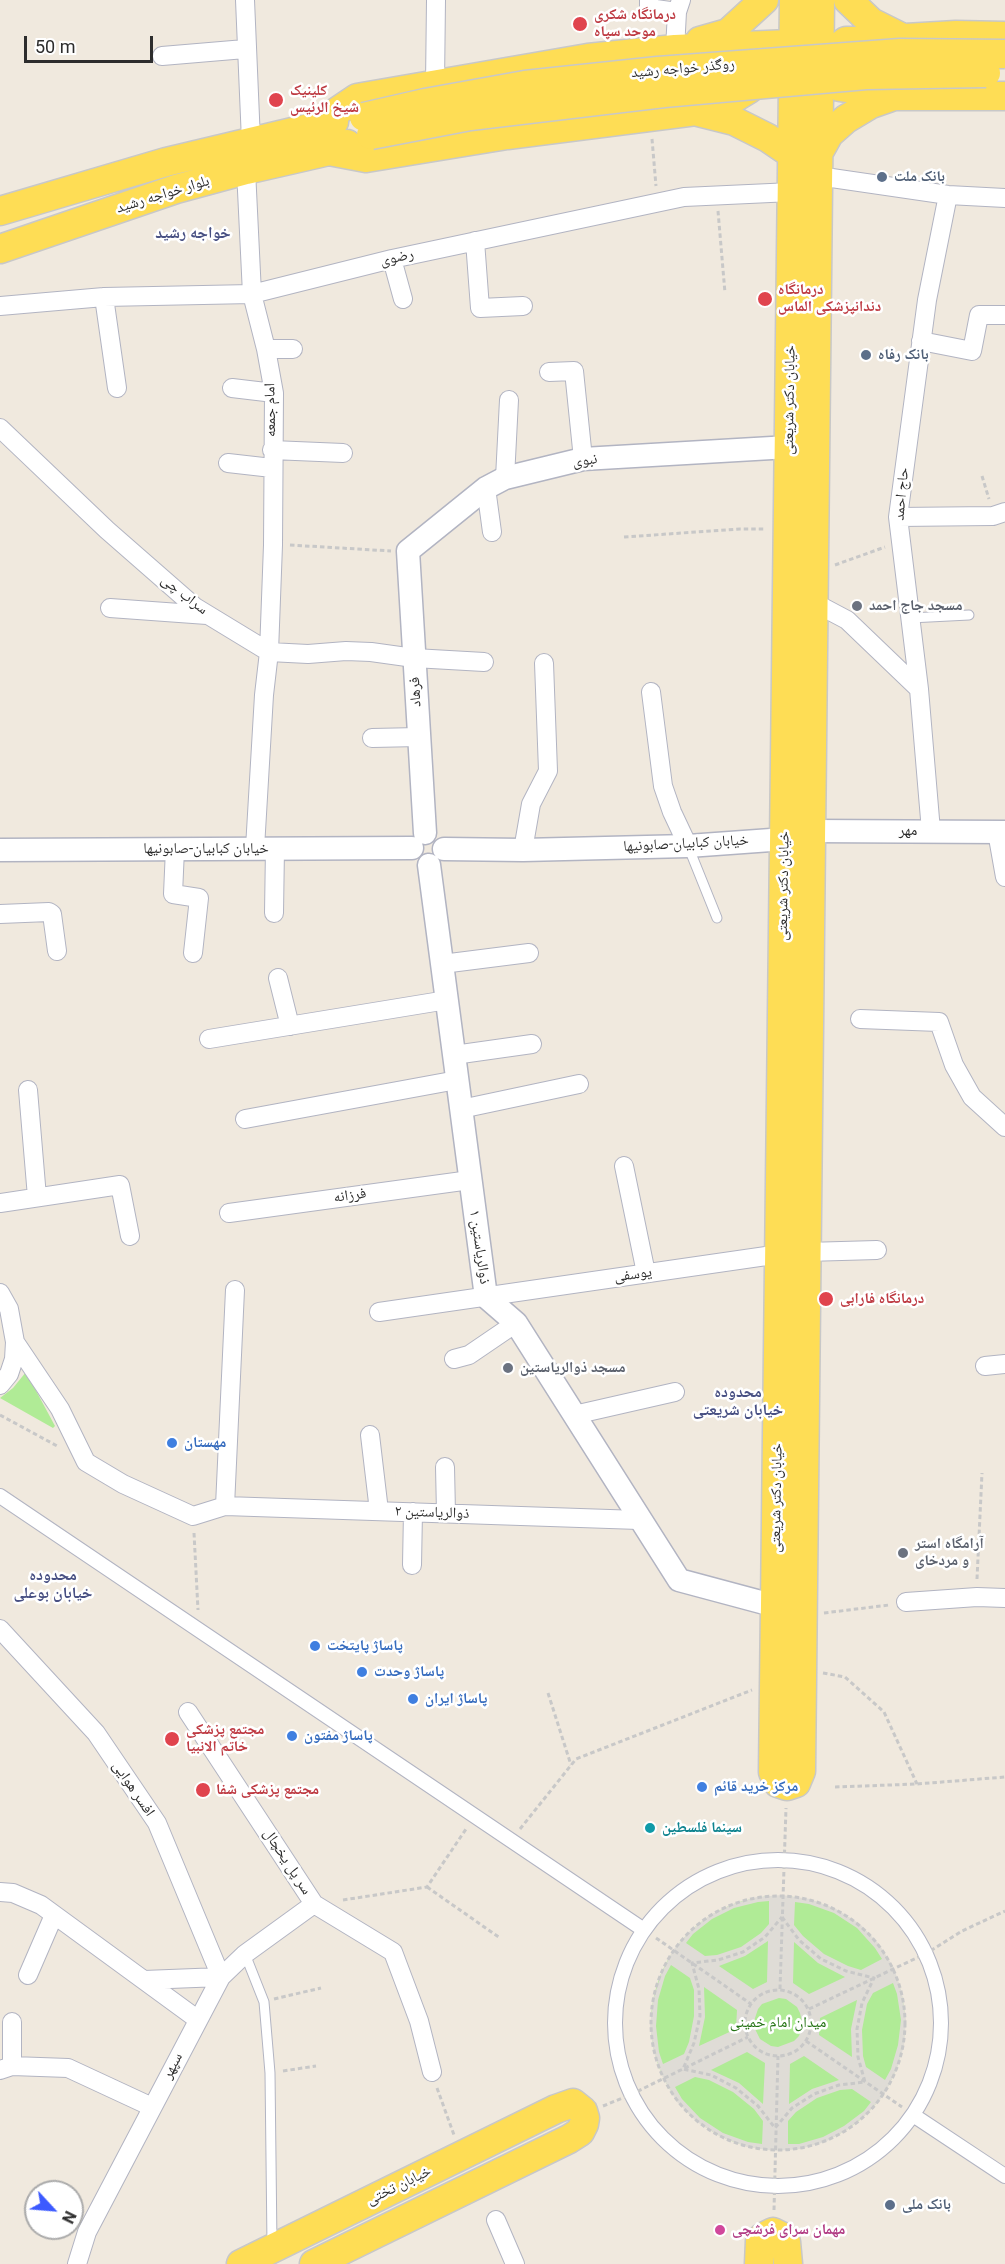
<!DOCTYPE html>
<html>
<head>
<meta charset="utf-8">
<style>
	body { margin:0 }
	#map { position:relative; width:1005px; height:2264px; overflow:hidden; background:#f0e9de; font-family:Roboto,sans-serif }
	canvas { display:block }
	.north { position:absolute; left:24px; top:2180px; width:60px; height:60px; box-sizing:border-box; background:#fff; border:2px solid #ababab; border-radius:50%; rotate:116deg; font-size:16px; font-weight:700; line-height:24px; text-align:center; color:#2d2d2d }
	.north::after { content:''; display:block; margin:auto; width:21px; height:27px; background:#3c5aff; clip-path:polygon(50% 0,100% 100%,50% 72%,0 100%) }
	.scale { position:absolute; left:24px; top:36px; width:129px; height:27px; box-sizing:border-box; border:3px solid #2d2d2d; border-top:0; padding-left:8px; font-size:18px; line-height:21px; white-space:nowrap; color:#2d2d2d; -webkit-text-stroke:4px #fff; paint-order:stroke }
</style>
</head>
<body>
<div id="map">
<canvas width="1005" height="2264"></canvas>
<div class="north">N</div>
<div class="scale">50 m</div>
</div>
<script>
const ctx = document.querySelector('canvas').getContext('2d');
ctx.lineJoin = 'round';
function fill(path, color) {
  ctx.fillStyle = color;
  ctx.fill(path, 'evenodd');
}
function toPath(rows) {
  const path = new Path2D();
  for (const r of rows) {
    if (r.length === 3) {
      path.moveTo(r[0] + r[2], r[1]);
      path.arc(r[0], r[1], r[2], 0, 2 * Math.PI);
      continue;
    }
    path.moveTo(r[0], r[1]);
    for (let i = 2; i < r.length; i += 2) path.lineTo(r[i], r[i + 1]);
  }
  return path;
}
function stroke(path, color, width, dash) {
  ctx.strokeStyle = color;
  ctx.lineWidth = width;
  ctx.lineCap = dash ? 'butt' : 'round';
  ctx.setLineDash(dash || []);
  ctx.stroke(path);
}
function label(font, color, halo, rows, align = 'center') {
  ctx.font = font + ' Roboto,"Noto Naskh Arabic",sans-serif';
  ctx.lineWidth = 5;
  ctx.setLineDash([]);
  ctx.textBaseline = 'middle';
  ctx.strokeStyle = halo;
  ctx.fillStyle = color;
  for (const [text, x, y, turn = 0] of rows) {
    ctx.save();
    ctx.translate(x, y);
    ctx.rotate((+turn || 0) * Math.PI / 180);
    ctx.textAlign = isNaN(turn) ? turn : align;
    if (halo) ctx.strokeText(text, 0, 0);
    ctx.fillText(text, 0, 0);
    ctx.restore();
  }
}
const green = toPath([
	[26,1372,55,1426,53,1428,0,1398,13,1388],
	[778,2023,127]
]);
const plaza = toPath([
	[782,1895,810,1899,836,1909,860,1924,879,1944,894,1968,902,1993,906,2020,904,2046,896,2071,884,2095,867,2114,847,2130,825,2142,800,2149,775,2151,747,2147,721,2137,697,2122,677,2102,663,2078,654,2053,650,2026,653,2000,661,1974,673,1950,690,1931,710,1915,733,1904,757,1897],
	[769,1901,769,1924,761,1933,741,1947,717,1955,705,1956,686,1943,693,1934,712,1919,734,1908,758,1902],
	[795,1902,809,1904,834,1913,857,1928,875,1948,882,1959,861,1970,848,1966,824,1954,803,1936,794,1925],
	[768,1941,767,1982,753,1989,719,1966,745,1956],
	[794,1942,818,1963,845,1977,809,1994,793,1983],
	[671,1965,690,1978,694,1990,694,2016,689,2042,684,2054,663,2064,659,2052,656,2026,658,2000,665,1976],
	[893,1983,897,1994,901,2020,898,2045,891,2069,885,2080,866,2067,863,2056,862,2030,867,2004,873,1993],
	[704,1987,737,2010,736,2029,699,2046,705,2017],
	[779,1998,786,1999,797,2007,800,2013,803,2025,799,2036,794,2041,778,2047,771,2046,760,2039,754,2027,754,2021,758,2009,762,2004],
	[857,2000,851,2029,852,2057,819,2035,820,2018],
	[747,2052,765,2063,763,2104,739,2083,711,2070],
	[804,2056,839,2080,812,2089,789,2104,790,2064],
	[695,2077,709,2080,733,2092,754,2109,763,2121,762,2144,748,2142,723,2133,700,2118,682,2099,675,2087],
	[852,2089,871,2102,864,2111,844,2126,823,2137,799,2144,788,2144,788,2121,796,2112,817,2098,840,2090]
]);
const path = toPath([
	[652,139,656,186],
	[718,211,725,293],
	[982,476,989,499],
	[624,537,740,529,765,529],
	[290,545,391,551],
	[835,565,885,547],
	[0,1415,59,1447],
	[194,1533,198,1610],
	[977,1579,982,1473],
	[824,1613,889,1605],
	[823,1673,845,1677,884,1712,917,1784],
	[548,1693,571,1765],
	[835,1787,917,1784,1005,1777],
	[520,1829,576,1759,752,1690],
	[427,1887,500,1938],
	[778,2023,127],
	[343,1900,427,1887,466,1829],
	[782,1917,799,1940,821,1959,846,1971,874,1978,862,2003,857,2029,858,2057,865,2082,839,2085,814,2094,792,2108,775,2128,758,2106,736,2088,711,2075,683,2069,694,2043,700,2016,699,1989,692,1963,718,1960,743,1952,765,1937,782,1917],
	[656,1938,751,2004],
	[780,1989,786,1808],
	[778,2023,33],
	[274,1999,321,1988],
	[809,2009,927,1953,962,1931,1005,1911],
	[806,2041,902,2107],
	[283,2071,316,2066],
	[437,2088,454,2135],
	[603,2106,630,2095,748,2037],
	[774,2210,778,2056]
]);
const service = toPath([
	[910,618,969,615],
	[688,846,717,918],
	[245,1954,264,2002,270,2073,272,2245]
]);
const pedestrian = toPath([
	[0,1496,644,1930],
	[778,2023,163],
	[913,2115,1005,2176]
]);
const minor = toPath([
	[245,0,251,141],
	[649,0,649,8,677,12],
	[675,49,677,12,681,0],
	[162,56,245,49],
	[435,84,436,0],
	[246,170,252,294,266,349,274,393,273,545,269,652,264,695,255,848],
	[818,176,948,195,1005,198],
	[475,241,480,308,523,306],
	[392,259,403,299],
	[104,297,117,388],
	[0,306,104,297,252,294,392,259,684,197,792,192],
	[921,341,972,351,979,315,1005,315],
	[266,349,293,349],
	[549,372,574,371,583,459],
	[232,388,274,393],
	[0,428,107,530,195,607,269,652,308,654,346,651,371,652,414,658,484,662],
	[272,450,343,453],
	[228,463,272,468],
	[505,478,509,400],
	[486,488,492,532],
	[898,517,993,516,1005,512],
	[813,602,847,620,919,689],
	[110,608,207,615],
	[651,692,663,786,672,812,688,846],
	[372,738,419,737],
	[931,831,919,689,898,517,927,300,948,195],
	[997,832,1005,877],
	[175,849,173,894,199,898,193,953],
	[523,850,531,804,548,771,544,663],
	[274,913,275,848],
	[0,914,49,912,52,914,57,951],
	[442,964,529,953],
	[278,978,290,1026],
	[860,1019,939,1022,954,1065,972,1097,1005,1127],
	[209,1039,447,1000],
	[454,1055,532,1044],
	[28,1090,37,1197],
	[461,1109,579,1084],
	[245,1119,457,1080],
	[624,1166,646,1273],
	[0,1203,120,1185,130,1236],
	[229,1213,470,1180],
	[806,1252,877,1250],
	[0,1293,9,1309,15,1342,14,1359,9,1374,0,1385],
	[379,1312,780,1254],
	[15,1342,60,1409,86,1462,123,1484,193,1516,225,1506,639,1520],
	[454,1359,469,1355,516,1323],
	[985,1366,1005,1364],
	[574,1415,675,1392],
	[370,1435,379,1511],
	[445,1467,446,1513],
	[225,1506,235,1290],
	[412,1565,413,1512],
	[906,1602,977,1597,1005,1598],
	[0,1629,96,1733,157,1823,221,1977,144,1980],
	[188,1712,314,1904,393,1952,419,2021,432,2072],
	[0,1892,13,1893,41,1905,197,2019],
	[28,1975,54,1915],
	[12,2066,12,2022],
	[0,2070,12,2066,68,2068,152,2107],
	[496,2220,515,2264],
	[77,2264,87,2232,221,1977,245,1954,314,1904]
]);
const tertiary = toPath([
	[811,831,1005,832],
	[425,833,408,551,486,488,505,478,583,459,789,447],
	[444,849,523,850,688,846,785,839],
	[0,850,412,848],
	[429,865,486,1297,516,1323,679,1580,776,1606]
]);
const primary = toPath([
	[794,0,773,1772,778,1783,787,1786,796,1783,801,1771,820,0],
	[848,0,871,22,903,38],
	[700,41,728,33,764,0],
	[885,94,840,87,830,71,835,50,846,41,855,41,956,35,1005,36],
	[866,96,1005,96],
	[698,112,734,121,768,138,793,155],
	[317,125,357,98,588,58,675,49,812,43],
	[329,151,366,158,507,135,696,111,726,103,749,89,753,70,751,65,739,57,723,53,675,49],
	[819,152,829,134,846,119,871,104,891,97],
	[0,211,166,162,334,122],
	[0,249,176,189,246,170,329,151,347,144],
	[241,2264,556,2109,573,2103,583,2111,585,2118,584,2124,580,2132,569,2139,314,2264],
	[759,2264,760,2241,763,2237,773,2232,783,2237,786,2242,788,2264]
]);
const primaryBridge = toPath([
	[364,117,425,103,525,85,658,71,900,53,1005,54],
	[371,135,470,116,664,93,866,75,986,73]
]);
const markers = [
	[580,24,8,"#e0444e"],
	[276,100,8,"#e0444e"],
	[882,177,6,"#5c6f8a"],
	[765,299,8,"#e0444e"],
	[866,355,6,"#5c6f8a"],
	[857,606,6,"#6b7280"],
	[826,1299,8,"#e0444e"],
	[508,1368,6,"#6b7280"],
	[172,1443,6,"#3f7fe0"],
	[903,1553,6,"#6b7280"],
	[315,1646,6,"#3f7fe0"],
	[362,1672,6,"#3f7fe0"],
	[413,1699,6,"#3f7fe0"],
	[292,1736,6,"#3f7fe0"],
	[172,1739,8,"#e0444e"],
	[702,1787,6,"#3f7fe0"],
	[203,1790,8,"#e0444e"],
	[650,1828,6,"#0f9aa8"],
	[890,2205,6,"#5c6f8a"],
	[720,2230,6,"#d1479c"]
];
const healthNames = [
	["درمانگاه شکری",594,15],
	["موحد سپاه",594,32],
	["کلینیک",290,91],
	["شیخ الرئیس",290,108],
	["درمانگاه",778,290],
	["دندانپزشکی الماس",778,307],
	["درمانگاه فارابی",840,1299],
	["مجتمع پزشکی",186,1730],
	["خاتم الانبیا",186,1747],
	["مجتمع پزشکی شفا",216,1790]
];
const streetNames = [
	["روگذر خواجه رشید",683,69,-5],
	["بلوار خواجه رشید",163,195,-17],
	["رضوی",397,258,-13],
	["خیابان دکتر شریعتی",790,400,-89],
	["امام جمعه",271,410,-91],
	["نبوی",585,461,-8],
	["حاج احمد",902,494,-85],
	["سراب چی",184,595,38],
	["فرهاد",416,692,-93],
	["مهر",908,831],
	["خیابان کبابیان-صابونیها",686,844,-3],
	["خیابان کبابیان-صابونیها",206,849],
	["خیابان دکتر شریعتی",784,886,-89],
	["فرزانه",350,1196,-8],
	["ذوالریاستین ۱",479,1247,82],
	["یوسفی",633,1275,-8],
	["خیابان دکتر شریعتی",777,1498,-89],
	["ذوالریاستین ۲",432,1513,2],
	["افسر هوایی",133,1789,56],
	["سر پل یخچال",287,1862,57],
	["سپهر",173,2066,-63],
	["خیابان تختی",399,2186,-26]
];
const serviceNames = [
	["بانک ملت",894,177],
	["بانک رفاه",878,355],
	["بانک ملی",902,2205]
];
const worshipNames = [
	["مسجد جاج احمد",869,606],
	["مسجد ذوالریاستین",520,1368],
	["آرامگاه استر",915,1544],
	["و مردخای",915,1561]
];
const shopNames = [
	["مهستان",184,1443],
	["پاساژ پایتخت",327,1646],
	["پاساژ وحدت",374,1672],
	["پاساژ ایران",425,1699],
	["پاساژ مفتون",304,1736],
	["مرکز خرید قائم",714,1787]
];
const cultureNames = [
	["سینما فلسطین",662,1828]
];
const parkNames = [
	["میدان امام خمینی",778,2023]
];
const hotelNames = [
	["مهمان سرای فرشچی",732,2230]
];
const neighbourhoodNames = [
	["خواجه رشید",193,234],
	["محدوده",738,1393],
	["خیابان شریعتی",738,1411],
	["محدوده",53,1576],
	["خیابان بوعلی",53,1594]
];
fill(green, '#b0eb96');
fill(plaza, '#dfdcd6');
stroke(service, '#b2b4c2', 11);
stroke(pedestrian, '#b2b4c2', 16);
stroke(minor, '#b2b4c2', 20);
stroke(tertiary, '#b2b4c2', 25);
stroke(primary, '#c8c8c8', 31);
stroke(path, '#c8c8c8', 3, [4.5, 3]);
stroke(service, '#fff', 9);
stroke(pedestrian, '#fff', 14);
stroke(minor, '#fff', 18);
stroke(tertiary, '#fff', 22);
stroke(primary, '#fedd55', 28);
stroke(primaryBridge, '#c8c8c8', 31, []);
stroke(primaryBridge, '#fedd55', 28);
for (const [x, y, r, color] of markers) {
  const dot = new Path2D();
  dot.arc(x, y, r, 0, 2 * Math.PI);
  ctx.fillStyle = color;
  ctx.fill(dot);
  stroke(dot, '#fff', 2);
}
label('bold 15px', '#be3a42', '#fff', healthNames, 'left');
label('15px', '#2d2d2d', '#fff', streetNames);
label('bold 15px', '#4e5e75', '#fff', serviceNames, 'left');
label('bold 15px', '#5b616d', '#fff', worshipNames, 'left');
label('bold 15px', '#366cbe', '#fff', shopNames, 'left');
label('bold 15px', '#0d838f', '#fff', cultureNames, 'left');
label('15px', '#247314', '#fff', parkNames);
label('bold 15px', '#b23c85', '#fff', hotelNames, 'left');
label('bold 16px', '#485083', '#fff', neighbourhoodNames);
</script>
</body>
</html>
